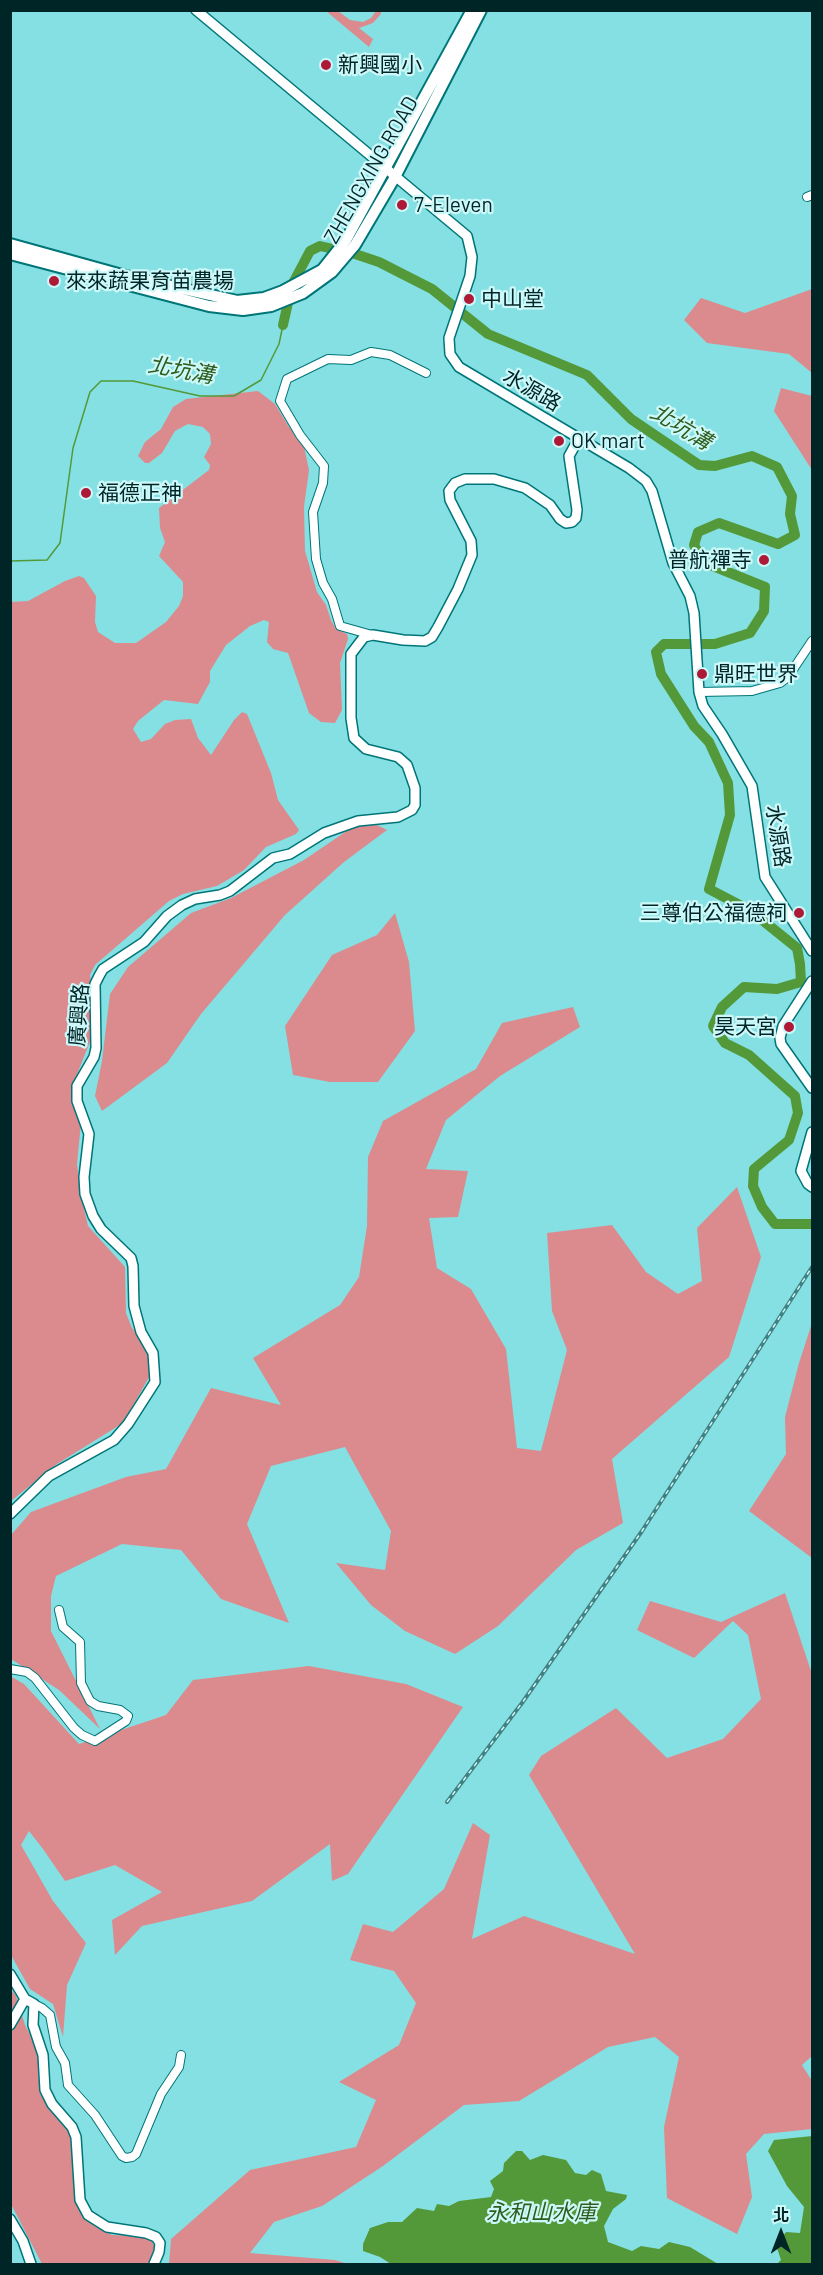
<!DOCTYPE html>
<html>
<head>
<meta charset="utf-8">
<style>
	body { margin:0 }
	#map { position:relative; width:823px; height:2275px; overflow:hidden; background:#84e0e2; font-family:Barlow,"Noto Sans TC",sans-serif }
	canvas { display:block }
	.frame { position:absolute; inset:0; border:12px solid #002527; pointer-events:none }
	.north { position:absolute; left:751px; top:2203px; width:60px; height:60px; -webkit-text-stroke:4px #cdf8f9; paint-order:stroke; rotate:0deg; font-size:16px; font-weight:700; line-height:24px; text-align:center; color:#002527 }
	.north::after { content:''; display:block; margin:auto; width:21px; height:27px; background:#002527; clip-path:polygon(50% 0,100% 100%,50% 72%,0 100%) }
</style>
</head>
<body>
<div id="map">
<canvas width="823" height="2275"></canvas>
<div class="frame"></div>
<div class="north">北</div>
</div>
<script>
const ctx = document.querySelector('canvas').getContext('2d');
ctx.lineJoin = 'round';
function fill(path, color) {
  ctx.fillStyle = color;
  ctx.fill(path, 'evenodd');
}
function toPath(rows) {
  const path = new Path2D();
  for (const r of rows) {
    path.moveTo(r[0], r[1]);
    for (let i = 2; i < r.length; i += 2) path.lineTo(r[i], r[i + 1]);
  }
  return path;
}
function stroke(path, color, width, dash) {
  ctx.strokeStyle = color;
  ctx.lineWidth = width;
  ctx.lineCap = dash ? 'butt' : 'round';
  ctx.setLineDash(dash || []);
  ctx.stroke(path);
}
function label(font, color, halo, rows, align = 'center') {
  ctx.font = font + ' Barlow,"Noto Sans TC",sans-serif';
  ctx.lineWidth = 4.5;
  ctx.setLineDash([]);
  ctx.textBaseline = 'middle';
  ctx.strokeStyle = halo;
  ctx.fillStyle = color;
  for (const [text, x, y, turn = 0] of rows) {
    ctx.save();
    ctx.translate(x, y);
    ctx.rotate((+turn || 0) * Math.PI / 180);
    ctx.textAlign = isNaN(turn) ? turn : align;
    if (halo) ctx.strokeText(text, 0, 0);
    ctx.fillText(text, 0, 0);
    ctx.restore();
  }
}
const green = toPath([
	[326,11,338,11,350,20,363,22,371,18,376,11,381,11,381,14,373,23,359,28,373,39,369,47],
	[812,289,812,373,789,354,707,343,684,320,701,298,745,313],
	[781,388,812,396,812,470,774,411],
	[258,391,275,404,289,427,303,442,309,470,304,507,305,551,317,592,326,605,331,620,336,629,347,634,348,639,340,663,342,710,335,723,321,722,309,713,288,653,273,649,267,642,269,622,264,620,250,626,226,645,210,671,210,682,198,704,164,700,138,721,133,729,141,742,151,739,165,724,175,720,191,719,198,738,211,755,234,720,242,712,247,714,271,773,278,800,299,830,296,834,266,847,244,870,217,886,183,894,169,901,95,965,90,975,94,1007,93,1034,72,1087,81,1123,77,1164,81,1195,88,1226,125,1267,126,1313,132,1328,155,1357,152,1372,123,1423,57,1464,11,1501,11,602,28,601,65,581,79,576,84,578,96,596,95,622,98,632,115,643,136,643,166,622,179,606,183,596,183,582,159,556,165,542,160,528,159,508,209,470,210,465,204,457,211,444,210,434,203,427,188,424,175,431,162,453,149,463,145,463,138,456,145,442,161,429,173,407,186,399],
	[377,825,387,830,344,862,285,915,201,1014,167,1063,102,1111,95,1096,102,1061,110,994,128,967,191,913,231,898,304,860,354,826],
	[395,913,409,962,415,1031,378,1082,330,1082,293,1075,285,1026,332,955,377,935],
	[573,1007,580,1027,500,1076,446,1120,426,1169,468,1171,458,1217,429,1218,437,1268,471,1289,506,1349,517,1448,541,1451,567,1350,552,1311,547,1233,612,1225,646,1272,678,1294,702,1281,697,1228,737,1187,761,1257,729,1357,612,1459,623,1523,576,1550,498,1626,455,1654,405,1631,371,1605,336,1563,385,1570,391,1531,345,1447,271,1466,247,1524,289,1623,221,1599,181,1550,122,1544,56,1576,51,1596,51,1631,100,1729,59,1690,11,1659,11,1535,31,1512,126,1477,166,1469,211,1388,281,1405,253,1358,340,1305,359,1277,367,1226,368,1157,383,1121,476,1069,502,1023],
	[812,1323,812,1558,749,1511,786,1454,785,1417,799,1363],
	[785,1593,812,1674,812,2056,802,2065,812,2081,812,2129,764,2134,746,2154,752,2197,737,2234,667,2198,664,2127,679,2057,655,2037,608,2047,519,2101,464,2105,383,2166,322,2206,274,2222,250,2253,335,2260,348,2264,169,2264,171,2239,250,2170,356,2147,376,2100,339,2082,399,2045,416,2003,394,1971,350,1960,363,1924,393,1932,444,1889,473,1823,490,1835,472,1939,524,1916,635,1954,529,1775,541,1756,616,1708,667,1758,723,1739,761,1699,748,1635,733,1621,694,1658,637,1630,650,1601,721,1622],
	[309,1666,406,1684,463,1707,348,1874,332,1881,330,1844,252,1901,142,1926,115,1955,112,1920,162,1892,115,1865,65,1881,43,1849,29,1831,21,1845,53,1901,86,1943,67,1985,63,2037,53,2004,30,1989,11,1955,10,1676,24,1684,79,1744,166,1715,193,1680],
	[10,1988,16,1996,25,2025,41,2057,38,2071,40,2094,66,2127,75,2145,84,2217,96,2227,112,2235,142,2236,152,2241,156,2251,152,2264,42,2264,11,2204]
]);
const water = toPath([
	[812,2136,812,2264,777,2264,781,2260,776,2245,786,2232,800,2233,804,2207,787,2186,768,2151,774,2140],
	[516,2151,522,2151,530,2160,543,2155,566,2160,575,2173,586,2175,592,2170,601,2174,606,2191,627,2195,626,2199,613,2209,604,2226,608,2242,632,2251,641,2246,659,2249,669,2242,690,2247,718,2264,391,2264,380,2257,363,2251,363,2244,370,2228,388,2222,402,2222,417,2208,434,2211,437,2204,449,2206,459,2201,491,2197,494,2189,490,2181,503,2171,504,2163]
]);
const stream = toPath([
	[10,561,47,560,60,543,73,448,90,392,101,381,133,381,200,396,234,396,261,380,279,344,283,325]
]);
const river = toPath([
	[283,325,292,285,310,251,320,246,355,254,379,262,432,289,488,334,587,375,631,419,699,465,715,466,752,456,777,467,792,496,790,514,795,535,778,544,719,523,698,532,694,545,699,554,708,564,765,587,764,611,750,633,715,644,664,644,656,652,661,674,694,726,709,742,728,783,730,815,709,889,751,911,797,948,800,964,801,982,777,989,744,987,722,1007,713,1026,725,1043,749,1055,795,1096,798,1113,789,1140,754,1169,753,1186,762,1207,775,1224,812,1224]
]);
const minor = toPath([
	[807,197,812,195],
	[372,635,340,626,332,599,323,583,316,559,313,512,323,483,324,466,300,435,280,401,287,379,328,359,351,360,371,352,390,355,426,373],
	[699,692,752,691,780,683,788,677,812,641],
	[10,1669,27,1672,35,1678,74,1728,82,1735,95,1741,126,1721,128,1716,120,1710,98,1706,90,1701,81,1683,80,1642,63,1627,59,1610],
	[34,2004,42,2008,50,2015,56,2047,65,2063,68,2085,95,2115,122,2156,126,2158,132,2157,136,2154,161,2094,179,2067,181,2055]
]);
const tertiary = toPath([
	[196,10,467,236,472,257,470,276,449,338,450,354,459,367,629,468,646,481,652,491,673,563,690,596,694,613,699,692,703,706,722,734,752,786,765,877,812,951],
	[812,981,783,1026,780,1038,781,1044,812,1088],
	[812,1132,801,1171,808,1184,812,1187],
	[10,1514,49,1476,114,1440,128,1424,155,1382,153,1353,141,1332,134,1306,133,1266,131,1258,101,1229,93,1216,85,1194,84,1177,89,1134,77,1101,77,1086,94,1057,96,1048,95,984,99,976,103,969,144,942,167,916,182,905,195,899,220,895,230,891,273,858,290,854,324,833,358,821,398,817,412,810,415,805,415,788,407,765,398,757,366,749,354,738,351,718,351,654,364,637,373,635,403,640,425,641,432,637,438,627,458,589,472,555,471,541,450,500,449,491,455,483,465,479,494,479,525,488,550,505,560,519,566,523,572,522,576,518,577,510,569,456,579,438],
	[10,1974,25,1999,34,2004,33,2025,43,2055,45,2090,52,2104,72,2127,76,2137,80,2200,88,2215,107,2227,146,2233,156,2237,160,2243,159,2252,154,2264],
	[10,2025,25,1999],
	[10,2219,23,2241,31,2264]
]);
const secondary = toPath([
	[10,244,122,275,237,301,264,298,283,291,322,270,346,240,472,10],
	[10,254,209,306,243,310,271,306,303,293,332,272,355,245,395,177,481,10]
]);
const rail = toPath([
	[447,1802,522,1703,642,1531,812,1267]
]);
const markers = [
	[326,65,6,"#ad1936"],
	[402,205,6,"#ad1936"],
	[54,281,6,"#ad1936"],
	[469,299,6,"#ad1936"],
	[559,441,6,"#ad1936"],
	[86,493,6,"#ad1936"],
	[764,560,6,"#ad1936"],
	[702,674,6,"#ad1936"],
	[799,913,6,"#ad1936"],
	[789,1027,6,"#ad1936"]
];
const poiNames = [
	["新興國小",338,65],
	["7-Eleven",414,205],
	["來來蔬果育苗農場",66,281],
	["中山堂",481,299],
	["OK mart",571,441],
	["福德正神",98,493],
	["普航禪寺",752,560,"right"],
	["鼎旺世界",714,674],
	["三尊伯公福德祠",787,913,"right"],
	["昊天宮",777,1027,"right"]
];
const streetNames = [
	["ZHENGXING ROAD",371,170,-60],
	["水源路",532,390,30],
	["水源路",778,836,81],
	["廣興路",79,1015,-86]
];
const waterNames = [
	["北坑溝",181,370,10],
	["北坑溝",681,427,31],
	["永和山水庫",541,2213]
];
fill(green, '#db8b8e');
fill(water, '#549939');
stroke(stream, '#549939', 1.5);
stroke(river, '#549939', 10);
stroke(minor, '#007578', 10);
stroke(tertiary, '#007578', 12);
stroke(secondary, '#007578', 14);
stroke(minor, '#fff', 8);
stroke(tertiary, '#fff', 9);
stroke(secondary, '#fff', 10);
stroke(rail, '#418183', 4);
stroke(rail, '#cdf8f9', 1.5, [4.5]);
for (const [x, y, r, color] of markers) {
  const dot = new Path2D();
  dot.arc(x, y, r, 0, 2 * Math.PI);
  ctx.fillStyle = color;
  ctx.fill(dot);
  stroke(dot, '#cdf8f9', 2);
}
label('21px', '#002527', '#cdf8f9', poiNames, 'left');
label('21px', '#002527', '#cdf8f9', streetNames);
label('italic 22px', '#2f5d1d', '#cdf8f9', waterNames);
</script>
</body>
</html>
